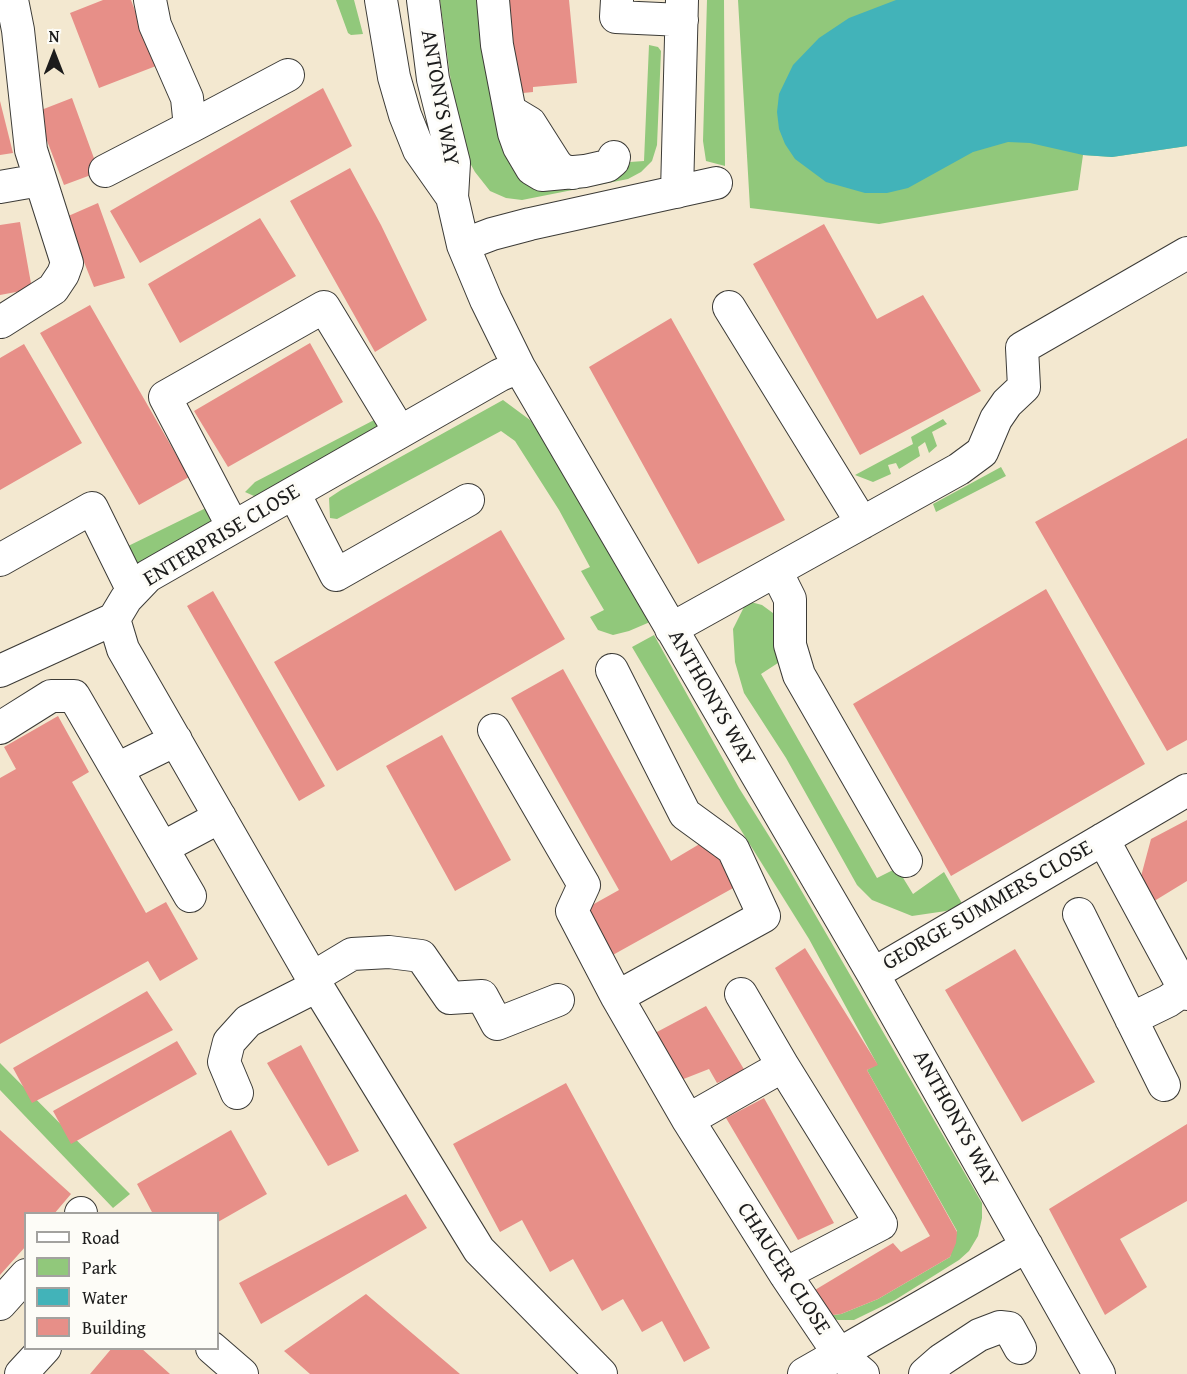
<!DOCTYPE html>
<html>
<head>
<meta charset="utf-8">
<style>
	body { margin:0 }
	#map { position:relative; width:1187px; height:1374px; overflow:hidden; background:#f3e8d0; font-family:"Gentium Book Plus",serif }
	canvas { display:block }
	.legend { position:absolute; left:24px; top:1212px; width:195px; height:138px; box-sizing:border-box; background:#fdfcf7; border:2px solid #a3a29f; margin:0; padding:8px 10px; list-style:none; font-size:18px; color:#1c1c1c }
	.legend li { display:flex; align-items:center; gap:12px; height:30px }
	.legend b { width:30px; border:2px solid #a3a29f }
	.north { position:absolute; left:24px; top:24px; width:60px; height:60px; -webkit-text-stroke:4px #fdfcf7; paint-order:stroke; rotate:0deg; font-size:16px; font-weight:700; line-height:24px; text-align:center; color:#1c1c1c }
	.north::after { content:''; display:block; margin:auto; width:21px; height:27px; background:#1c1c1c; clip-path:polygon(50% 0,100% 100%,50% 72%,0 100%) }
</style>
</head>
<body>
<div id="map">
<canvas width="1187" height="1374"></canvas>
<ul class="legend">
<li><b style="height:8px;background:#fff"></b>Road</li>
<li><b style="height:16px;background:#91c87b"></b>Park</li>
<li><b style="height:16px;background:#42b3b9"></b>Water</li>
<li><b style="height:16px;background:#e78f88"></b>Building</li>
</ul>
<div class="north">N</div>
</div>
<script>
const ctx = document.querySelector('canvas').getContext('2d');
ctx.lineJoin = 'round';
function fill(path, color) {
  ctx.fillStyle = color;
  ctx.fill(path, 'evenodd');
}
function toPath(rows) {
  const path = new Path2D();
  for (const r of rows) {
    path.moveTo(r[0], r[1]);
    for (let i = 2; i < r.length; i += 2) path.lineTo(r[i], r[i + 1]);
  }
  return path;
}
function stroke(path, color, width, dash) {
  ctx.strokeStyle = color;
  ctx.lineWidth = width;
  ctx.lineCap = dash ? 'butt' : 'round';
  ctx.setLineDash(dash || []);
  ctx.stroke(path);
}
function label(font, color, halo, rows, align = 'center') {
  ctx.font = font + ' "Gentium Book Plus",serif';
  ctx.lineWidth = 6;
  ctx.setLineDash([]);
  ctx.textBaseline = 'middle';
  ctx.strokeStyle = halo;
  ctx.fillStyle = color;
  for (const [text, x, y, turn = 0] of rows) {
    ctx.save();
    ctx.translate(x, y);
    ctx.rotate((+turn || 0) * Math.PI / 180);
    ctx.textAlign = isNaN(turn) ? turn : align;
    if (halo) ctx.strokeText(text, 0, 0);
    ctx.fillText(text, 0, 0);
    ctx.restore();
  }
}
const green = toPath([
	[336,0,354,0,363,34,351,35,348,33],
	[440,0,478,0,509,161,623,166,630,162,644,161,649,45,658,47,661,51,657,145,652,161,641,172,628,179,522,200,506,198,490,191,475,172,470,163,452,90],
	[707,0,724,0,725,166,706,161,703,141],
	[738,0,1187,0,1187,146,1112,157,1083,155,1078,190,879,224,750,208],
	[503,400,530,420,549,446,650,622,629,631,613,635,598,630,590,617,604,610,581,571,590,567,559,510,515,441,501,431,337,519,330,518,329,498,341,490],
	[376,419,385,432,263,500,245,492,255,482],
	[943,419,947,424,932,432,937,446,929,453,925,442,918,447,920,456,899,469,896,463,888,465,891,474,873,482,855,475,913,444,911,437],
	[1001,467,1006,476,936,512,933,504],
	[208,507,217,531,149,566,133,564,122,549],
	[747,601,762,605,777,616,781,661,761,674,877,878,897,868,913,894,944,872,963,905,946,911,912,916,872,900,857,885,786,758,744,693,735,662,733,629],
	[654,635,739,788,779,852,982,1203,982,1218,978,1236,969,1251,959,1260,895,1300,854,1320,838,1320,825,1316,841,1314,878,1299,950,1257,957,1231,867,1070,877,1064,809,939,724,803,632,647],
	[0,1063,130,1194,113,1208,0,1090]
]);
const water = toPath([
	[896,0,1187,0,1187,146,1112,157,1083,155,1030,143,1008,142,973,152,908,188,887,193,865,193,826,182,795,159,785,144,779,129,777,112,779,94,793,65,819,38,849,18]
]);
const building = toPath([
	[103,0,131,0,156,66,99,88,70,13],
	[504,0,569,0,577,83,533,87,533,92,513,94],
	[323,88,352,146,140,263,110,211],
	[72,98,99,172,64,185,36,112],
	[0,101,13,153,0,155],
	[350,168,381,225,427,320,375,352,290,201],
	[98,203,125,278,94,287,66,217],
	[260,218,296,276,180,343,148,284],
	[20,222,32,289,0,295,0,225],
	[824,224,877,319,923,295,981,391,860,455,753,264],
	[90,305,189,477,139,505,40,333],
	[671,318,785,520,698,564,589,367],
	[310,343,343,402,228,467,194,411],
	[24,344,82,443,0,490,0,358],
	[1187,438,1187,740,1167,751,1035,522],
	[501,530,565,639,337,771,274,662],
	[1046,589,1145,764,951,876,853,704],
	[213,591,325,786,299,801,187,606],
	[563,669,671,861,708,839,735,887,611,956,585,909,619,890,511,698],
	[58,716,89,772,72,782,146,913,166,902,198,959,160,981,148,961,0,1044,0,778,16,769,4,747],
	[442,735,511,860,455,891,386,766],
	[1187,820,1187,881,1151,903,1140,880,1151,839],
	[805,948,878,1065,867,1070,957,1232,956,1243,950,1257,878,1299,841,1314,825,1316,810,1293,893,1243,901,1252,930,1236,775,968],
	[1015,949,1095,1082,1022,1122,945,990],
	[147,991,173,1030,32,1103,13,1068],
	[706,1006,745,1071,717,1083,709,1069,681,1080,655,1033],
	[177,1041,197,1074,71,1144,53,1111],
	[301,1045,359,1151,328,1166,267,1063],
	[566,1083,710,1348,684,1362,662,1321,642,1332,623,1299,602,1311,573,1259,550,1272,522,1220,500,1232,453,1144],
	[764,1098,834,1223,798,1240,726,1118],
	[1187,1124,1187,1201,1120,1239,1147,1287,1105,1315,1049,1209],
	[0,1130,71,1194,54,1214,26,1214,26,1246,0,1275],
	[231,1130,267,1194,218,1222,218,1214,153,1214,137,1184],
	[406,1194,427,1228,261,1324,239,1283],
	[366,1294,460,1374,310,1374,284,1351],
	[112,1348,141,1348,170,1374,90,1374]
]);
const minor = toPath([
	[150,0,155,25,187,98,190,127,288,75],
	[381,0,394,77,405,115,419,150,452,197,463,245,486,300,519,367,873,974,1099,1374],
	[423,0,433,79,454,163,452,197],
	[493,0,497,45,514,133,519,147,532,169,542,175,585,171,607,166,613,161,614,157],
	[617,0,616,17,682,20],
	[510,111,530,123,556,164,562,170,573,173],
	[105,171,190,127],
	[0,187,40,180],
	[677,192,682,0],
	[463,245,492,234,530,224,716,183],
	[729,307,862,523],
	[1,322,53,289,63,274,67,263,31,150,18,30,12,0],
	[519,367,500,375,148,576,126,599,114,619,123,649,317,986,479,1250,601,1374],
	[294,493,336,575,468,500],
	[233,527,165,397,324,307,400,432],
	[0,560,92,508,133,591],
	[776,571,790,599,790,645,799,675,906,861],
	[671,629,959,469,982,452,996,419,1007,403,1024,387,1022,348,1187,253],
	[612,670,685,814,733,849,764,916,617,997],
	[0,671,114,619],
	[0,728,51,696,74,696,190,896],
	[494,730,584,885,572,911,617,997,688,1120,785,1274,839,1354,1027,1246],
	[117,769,176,740],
	[1103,839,1187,994],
	[162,848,220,817],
	[1079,914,1164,1085],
	[873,974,1187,790],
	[312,978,352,954,389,952,421,956,450,998,482,996,497,1024,558,1000],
	[741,994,783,1066],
	[1131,1019,1168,1001,1184,990],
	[237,1093,224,1062,229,1042,248,1021,317,986],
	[688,1120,783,1066,881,1224,785,1274],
	[81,1214,81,1213],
	[0,1304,26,1275],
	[212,1348,242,1374],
	[21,1374,45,1348],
	[804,1374,839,1354,863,1374],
	[925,1374,941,1360,979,1335,1000,1327,1009,1328,1020,1348]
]);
const streetNames = [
	["ANTONYS WAY",439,98,80],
	["ENTERPRISE CLOSE",222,536,-31],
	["ANTHONYS WAY",711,698,60],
	["GEORGE SUMMERS CLOSE",988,906,-30],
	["ANTHONYS WAY",955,1119,61],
	["CHAUCER CLOSE",783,1269,57]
];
fill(green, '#91c87b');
fill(water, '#42b3b9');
fill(building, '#e78f88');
stroke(minor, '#3c3b37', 34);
stroke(minor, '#fff', 32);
label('22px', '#1c1c1c', '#fdfcf7', streetNames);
</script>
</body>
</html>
